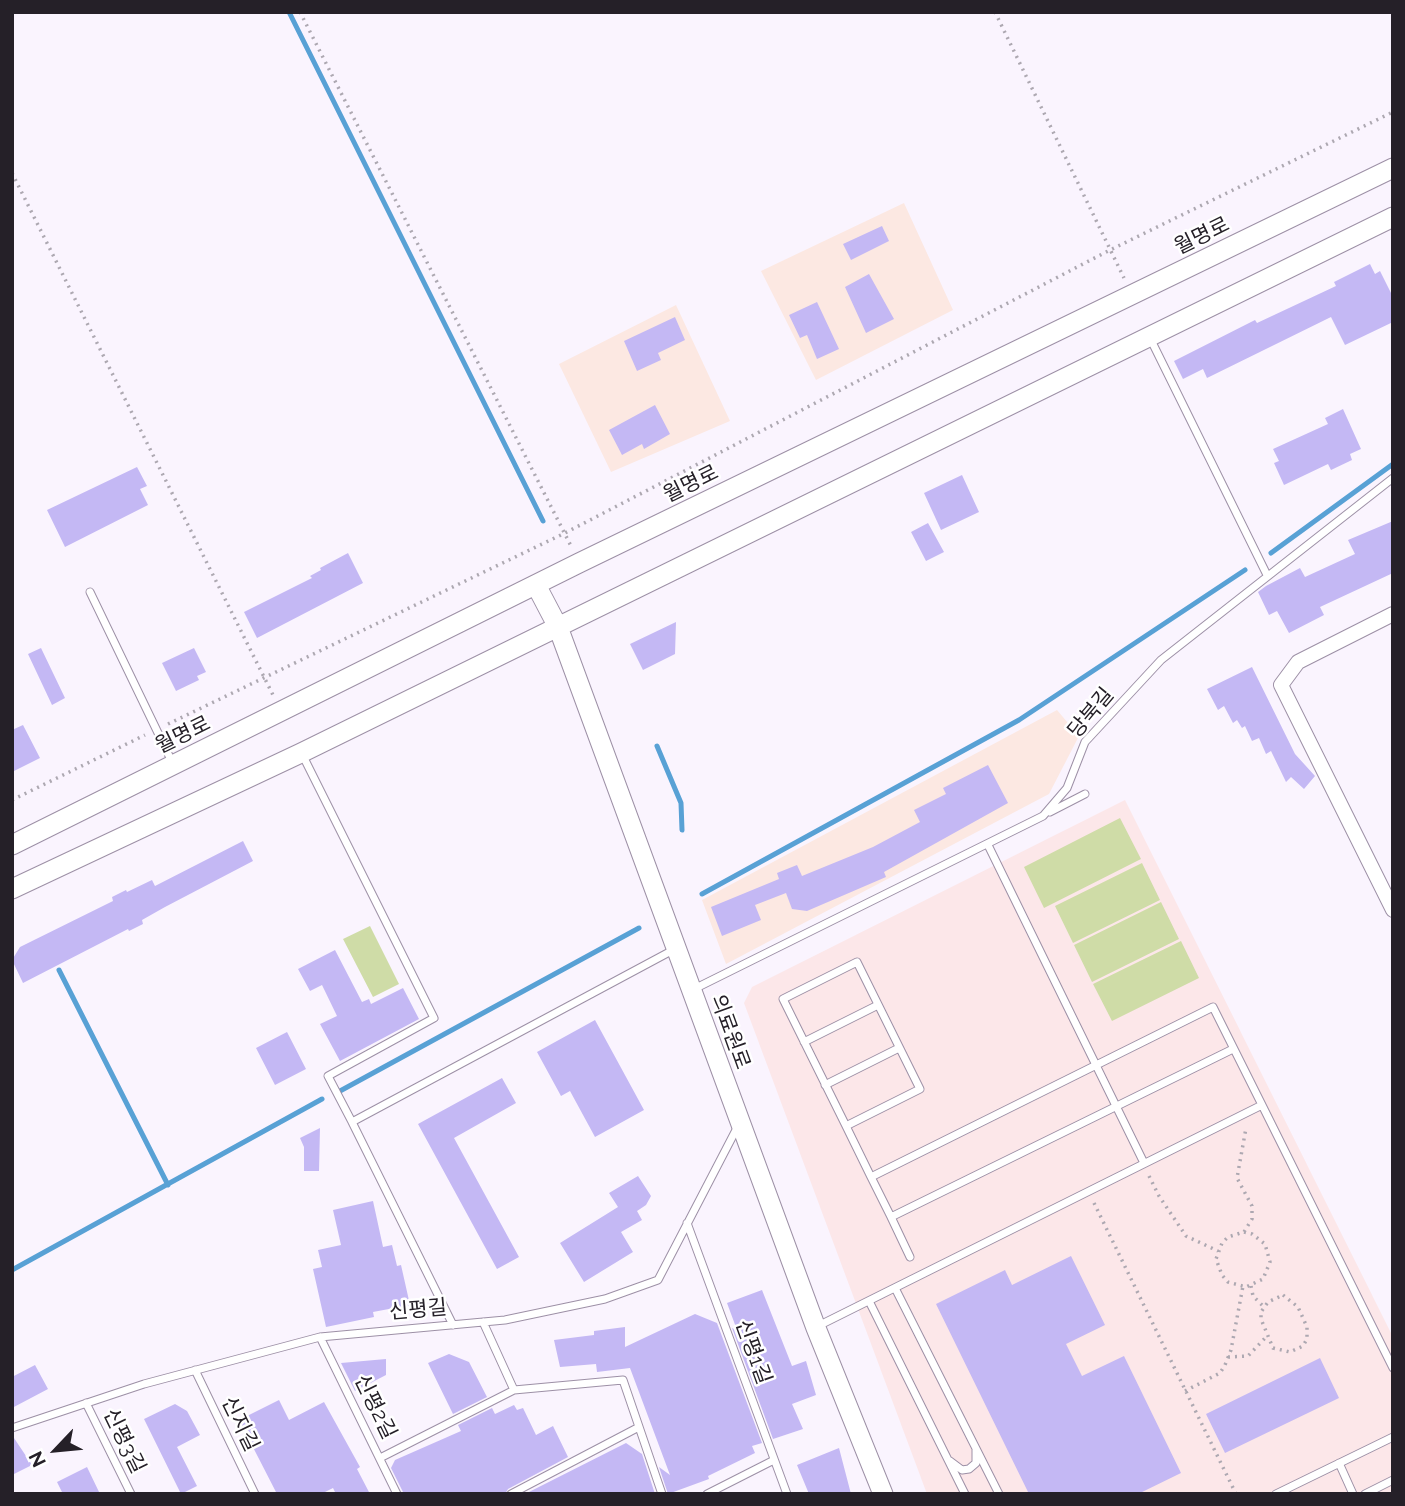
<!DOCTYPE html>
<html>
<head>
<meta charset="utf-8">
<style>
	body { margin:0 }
	#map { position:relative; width:1405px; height:1506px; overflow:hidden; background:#faf4fe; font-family:Raleway,sans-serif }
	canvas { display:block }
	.frame { position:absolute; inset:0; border:14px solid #252028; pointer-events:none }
	.north { position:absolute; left:21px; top:1415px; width:70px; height:70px; -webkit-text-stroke:5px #fff; paint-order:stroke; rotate:244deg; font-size:19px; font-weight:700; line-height:28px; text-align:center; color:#252028 }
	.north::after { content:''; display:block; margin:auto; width:24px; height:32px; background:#252028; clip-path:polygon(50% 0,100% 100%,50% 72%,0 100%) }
</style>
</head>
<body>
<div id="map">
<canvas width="1405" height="1506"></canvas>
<div class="frame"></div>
<div class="north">N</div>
</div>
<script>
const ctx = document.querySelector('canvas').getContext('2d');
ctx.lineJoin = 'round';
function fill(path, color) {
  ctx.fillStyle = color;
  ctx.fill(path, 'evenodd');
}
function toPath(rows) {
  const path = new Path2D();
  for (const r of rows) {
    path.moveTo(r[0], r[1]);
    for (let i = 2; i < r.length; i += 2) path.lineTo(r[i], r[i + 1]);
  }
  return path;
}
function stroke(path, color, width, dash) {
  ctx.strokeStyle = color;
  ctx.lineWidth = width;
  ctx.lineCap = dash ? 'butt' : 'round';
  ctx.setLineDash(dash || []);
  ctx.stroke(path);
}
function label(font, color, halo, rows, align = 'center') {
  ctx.font = font + ' Raleway,"Noto Sans KR",sans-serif';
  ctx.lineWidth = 5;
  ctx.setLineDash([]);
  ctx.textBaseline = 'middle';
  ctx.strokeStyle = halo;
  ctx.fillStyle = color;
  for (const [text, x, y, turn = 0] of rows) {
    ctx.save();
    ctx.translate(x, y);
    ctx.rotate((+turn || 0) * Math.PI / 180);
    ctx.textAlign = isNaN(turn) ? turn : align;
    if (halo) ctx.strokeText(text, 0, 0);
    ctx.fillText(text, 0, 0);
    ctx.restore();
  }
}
const commercial = toPath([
	[904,203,953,310,816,380,761,271],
	[676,305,730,421,611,472,559,364],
	[1057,710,1079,736,1049,794,726,964,702,900]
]);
const medical = toPath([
	[1125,800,1393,1337,1393,1494,927,1494,744,1003,752,987]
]);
const green = toPath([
	[1120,818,1141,859,1044,908,1024,867],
	[1142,863,1160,900,1073,943,1055,906],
	[1161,902,1179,939,1092,982,1074,945],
	[370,926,399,984,373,997,343,939],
	[1181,941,1199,978,1112,1021,1093,984]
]);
const stream = toPath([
	[289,12,543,521],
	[1271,553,1393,464],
	[657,746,681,803,682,830],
	[702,894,1019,720,1245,570],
	[59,970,168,1185],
	[340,1091,639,928],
	[12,1270,322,1099]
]);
const building = toPath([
	[882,226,889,241,851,260,843,244],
	[1370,264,1375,274,1380,271,1393,297,1393,322,1345,345,1331,317,1207,378,1203,369,1183,379,1174,361,1255,320,1257,323,1336,286,1334,282],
	[869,274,894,319,866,333,845,287],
	[817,302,839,349,817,359,807,335,800,338,789,315],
	[675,317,685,340,658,353,661,360,637,371,624,341],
	[655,405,670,434,644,449,642,444,622,455,609,430],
	[1343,409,1361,449,1350,454,1352,460,1331,470,1328,464,1284,485,1274,463,1279,461,1273,449,1328,424,1325,418],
	[137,467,147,486,140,489,148,505,65,547,47,510],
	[962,475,979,512,941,530,924,493],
	[1393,521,1393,573,1320,607,1324,615,1289,633,1277,611,1269,615,1258,592,1266,586,1300,568,1305,577,1355,554,1348,540],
	[928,523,944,552,926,561,911,532],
	[348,553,363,583,257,638,244,612,312,578,310,576,321,570,320,568],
	[676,622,675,654,643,670,630,644],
	[41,648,65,698,52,705,28,654],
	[194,648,206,672,197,676,199,680,176,691,162,663],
	[1252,667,1295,754,1315,776,1304,789,1291,777,1286,782,1271,751,1266,754,1259,738,1252,741,1245,726,1242,728,1237,720,1233,723,1224,706,1218,710,1207,689],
	[23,725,40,758,12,772,12,730],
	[988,765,1008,803,884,872,886,877,807,911,792,909,786,893,755,905,761,920,722,936,711,907,779,879,777,873,797,865,802,876,873,847,920,822,914,810,946,794,943,788],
	[243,841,253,861,165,907,142,920,143,924,129,931,128,929,23,983,12,960,20,947,113,901,112,897,126,890,127,892,152,880,155,886],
	[335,950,362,1002,369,999,371,1004,403,988,419,1019,340,1061,320,1024,337,1016,322,985,310,991,298,969],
	[595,1020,644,1110,595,1137,570,1091,561,1096,537,1052],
	[287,1032,306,1069,275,1085,256,1048],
	[502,1078,516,1103,454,1138,519,1257,497,1269,418,1124],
	[320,1128,319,1171,304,1171,304,1147,300,1138],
	[638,1176,651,1196,646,1205,637,1211,642,1220,621,1232,633,1252,584,1282,560,1243,618,1207,609,1193],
	[373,1201,383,1247,392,1245,397,1266,401,1265,410,1305,373,1312,374,1317,326,1327,313,1269,322,1267,318,1250,341,1245,333,1210],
	[1071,1256,1105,1325,1066,1344,1082,1376,1124,1356,1181,1473,1138,1494,1029,1494,936,1304,1005,1270,1012,1285],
	[762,1290,792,1366,806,1361,816,1395,792,1404,803,1429,773,1439,732,1328,737,1330,727,1303],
	[695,1314,717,1323,762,1443,752,1446,755,1453,708,1476,709,1479,668,1494,659,1467,670,1475,630,1368,597,1372,596,1364,560,1367,554,1340,594,1335,594,1331,625,1327,625,1347],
	[449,1354,469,1362,487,1397,453,1414,428,1363],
	[1320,1358,1339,1398,1225,1453,1206,1414],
	[386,1359,386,1375,355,1391,341,1363],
	[35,1365,48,1389,12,1408,12,1377],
	[279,1400,289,1420,324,1402,360,1467,357,1469,370,1494,336,1494,333,1488,321,1494,277,1494,239,1420],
	[175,1404,187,1411,200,1435,177,1447,197,1486,181,1494,144,1419],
	[514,1405,517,1410,523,1408,536,1435,553,1426,568,1457,508,1489,505,1494,404,1494,391,1468,395,1460,461,1431,458,1425,492,1408,495,1414],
	[12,1435,32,1465,12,1475],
	[626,1443,642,1454,655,1494,525,1494],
	[839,1448,851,1494,809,1494,797,1465],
	[87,1467,100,1494,63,1494,57,1482]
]);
const path = toPath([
	[300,12,571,546],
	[995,12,1124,278],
	[12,173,273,695],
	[168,724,565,533,1110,250,1393,112],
	[12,800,145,735],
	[1149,1176,1159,1196,1186,1236,1218,1251],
	[1094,1203,1236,1494],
	[1244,1232,1252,1234,1265,1244,1270,1262,1263,1279,1246,1287,1228,1282,1222,1275,1216,1259,1222,1243,1228,1237,1244,1232,1252,1219,1252,1206,1237,1178,1246,1128],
	[1251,1286,1253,1296,1264,1307],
	[1283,1295,1298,1307,1307,1327,1307,1339,1303,1346,1290,1352,1273,1348,1261,1319,1261,1312,1268,1302,1283,1295],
	[1228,1357,1248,1356,1267,1336],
	[1185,1391,1220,1373,1225,1365,1231,1350,1243,1286]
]);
const service = toPath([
	[1150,338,1267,575],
	[90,592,173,764],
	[302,754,434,1018,328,1076,352,1122],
	[1050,812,1085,794],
	[988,845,1144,1163],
	[694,989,1043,816,1067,788,1085,742,1161,660,1393,478],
	[804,1042,878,1005],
	[825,1085,899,1048],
	[846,1126,920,1089,857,962,783,999,846,1126,871,1177,1213,1007,1262,1105],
	[871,1177,891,1217,1233,1049],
	[891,1217,910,1257],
	[687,1223,787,1494],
	[895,1288,999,1494],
	[869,1301,965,1494],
	[483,1322,514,1390],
	[453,1325,352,1122,675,949],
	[816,1327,1262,1105,1393,1368],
	[320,1337,397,1494],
	[195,1370,255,1494],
	[86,1403,131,1494],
	[12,1428,144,1384,320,1337,505,1320,605,1299,658,1280,738,1126],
	[380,1458,514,1390,623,1380,662,1494],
	[950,1461,962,1470,969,1469,976,1463,976,1450],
	[1339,1463,1353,1494],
	[511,1494,639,1427],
	[707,1494,774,1460],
	[1276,1494,1393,1437],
	[1365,1494,1393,1480]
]);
const minor = toPath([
	[1393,614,1298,662,1281,685,1393,910]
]);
const tertiary = toPath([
	[536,585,558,627,816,1328,883,1494],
	[12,845,579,563,1393,168],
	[12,889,301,753,1393,217]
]);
const streetNames = [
	["월명로",1202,236,-26],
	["월명로",691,484,-26],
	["당북길",1091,713,-50],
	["월명로",183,735,-26],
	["의료원로",730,1032,70],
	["신평길",418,1310,-5],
	["신평1길",753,1352,70],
	["신평2길",375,1407,64],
	["신지길",240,1424,64],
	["신평3길",124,1441,64]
];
fill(commercial, '#fce8e2');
fill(medical, '#fce7e9');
fill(green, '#cfdca7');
stroke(stream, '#58a1d5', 5);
fill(building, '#c4b8f4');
stroke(service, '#9d90a6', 9);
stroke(minor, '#9d90a6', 16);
stroke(tertiary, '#9d90a6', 21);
stroke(path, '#ada8b1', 3.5, [2, 5]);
stroke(service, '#fff', 7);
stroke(minor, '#fff', 14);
stroke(tertiary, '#fff', 19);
label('21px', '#252028', '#fff', streetNames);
</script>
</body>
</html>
